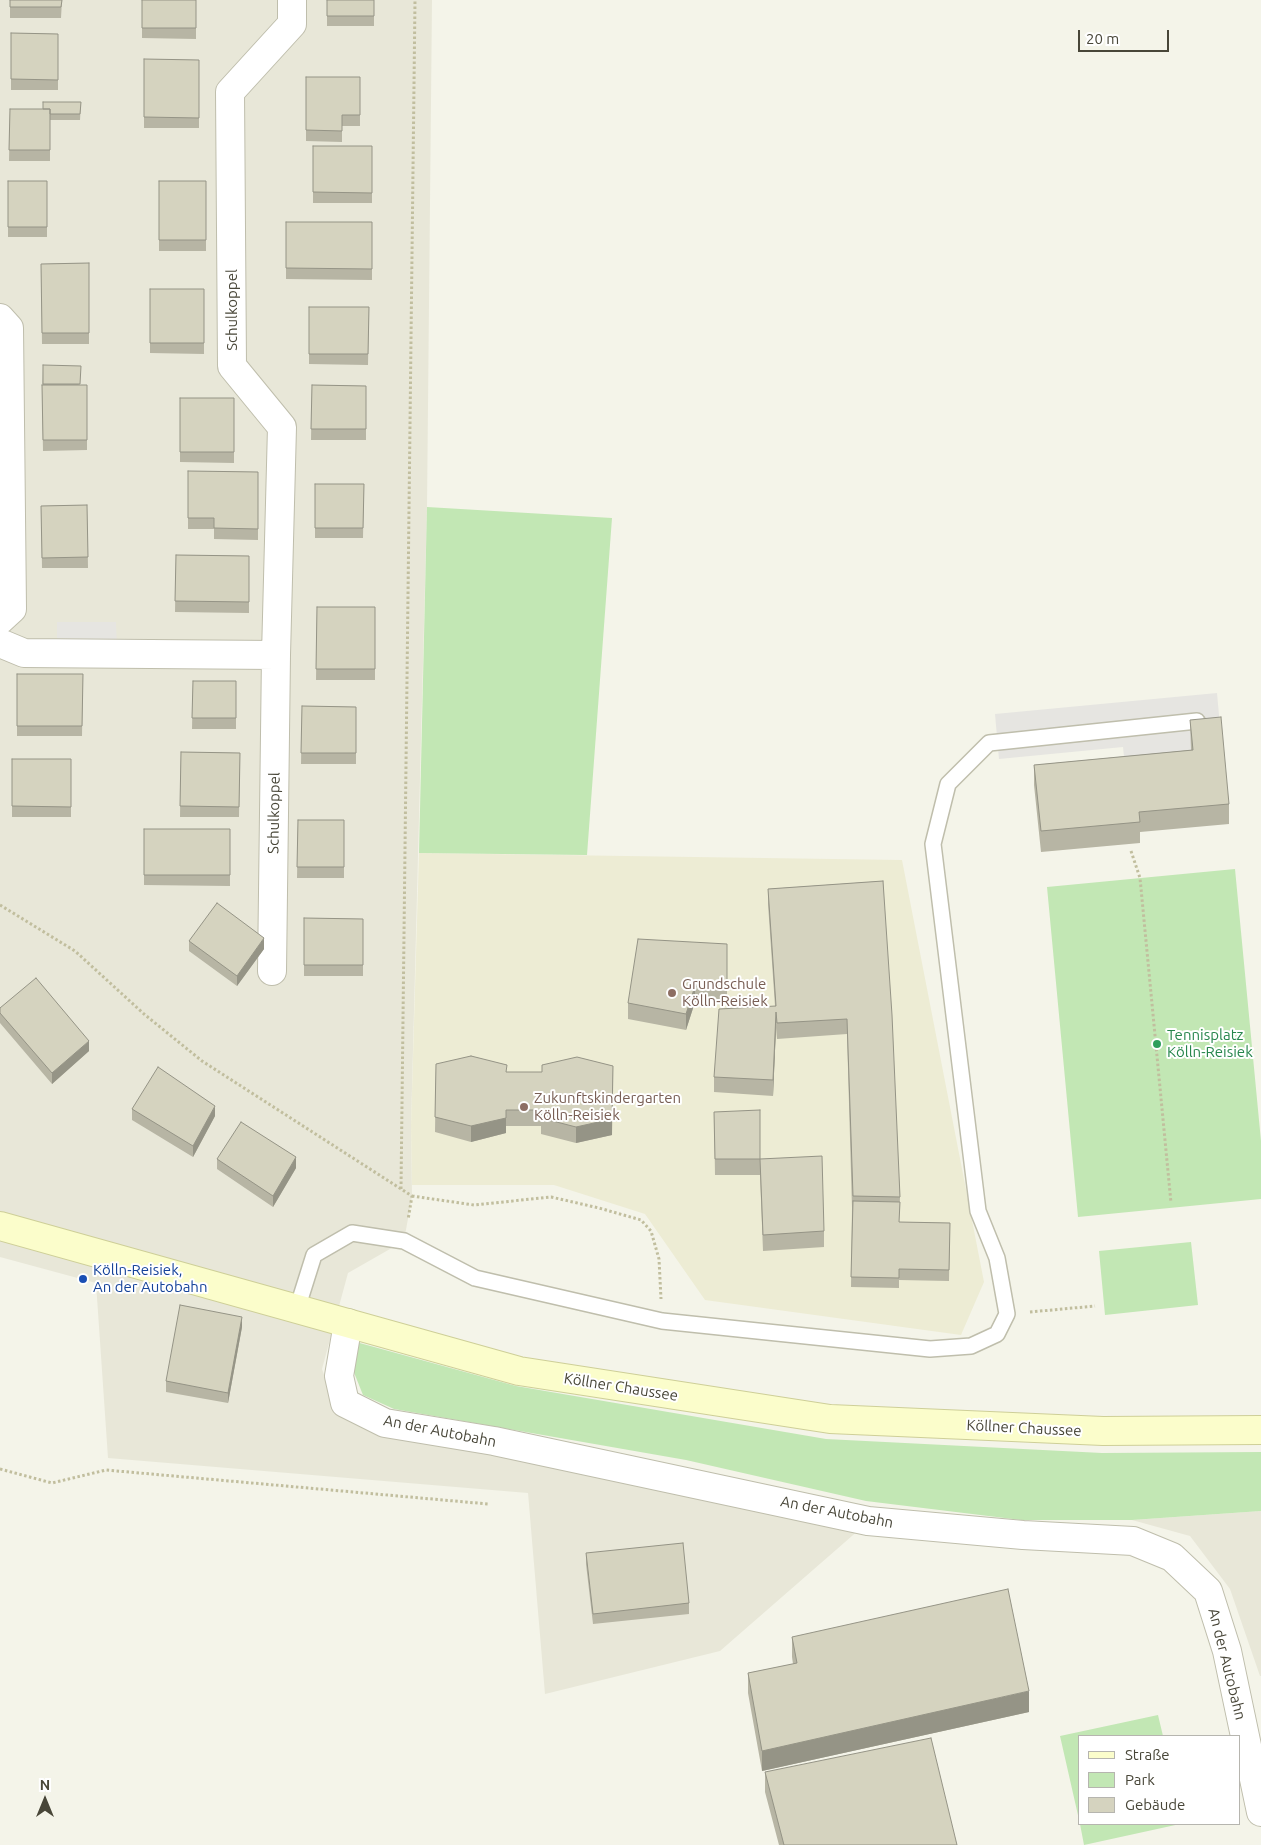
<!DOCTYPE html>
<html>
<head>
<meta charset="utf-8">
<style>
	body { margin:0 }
	#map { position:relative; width:1261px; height:1845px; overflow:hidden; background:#f4f4e9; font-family:Ubuntu,sans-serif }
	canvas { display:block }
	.legend { position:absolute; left:1078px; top:1735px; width:162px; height:90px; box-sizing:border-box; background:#fff; border:1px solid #b6b5af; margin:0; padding:6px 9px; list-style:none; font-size:15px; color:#484638 }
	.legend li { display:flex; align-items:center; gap:10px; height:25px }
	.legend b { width:25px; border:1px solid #b6b5af }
	.north { position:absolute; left:20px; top:1775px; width:50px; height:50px; -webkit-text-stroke:4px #fff; paint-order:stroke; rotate:0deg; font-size:14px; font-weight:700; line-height:20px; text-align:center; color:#484638 }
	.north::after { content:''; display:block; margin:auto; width:18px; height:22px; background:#484638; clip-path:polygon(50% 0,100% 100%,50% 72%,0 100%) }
	.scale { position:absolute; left:1078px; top:30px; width:91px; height:22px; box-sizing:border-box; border:2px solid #484638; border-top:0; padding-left:6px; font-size:15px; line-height:18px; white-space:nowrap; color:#484638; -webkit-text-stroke:4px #fff; paint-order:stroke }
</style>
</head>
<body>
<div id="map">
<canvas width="1261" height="1845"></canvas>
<ul class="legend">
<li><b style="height:6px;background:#fbfdcb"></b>Straße</li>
<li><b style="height:14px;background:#c2e7b4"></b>Park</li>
<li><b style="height:14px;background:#d5d3bf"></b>Gebäude</li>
</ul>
<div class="north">N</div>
<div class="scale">20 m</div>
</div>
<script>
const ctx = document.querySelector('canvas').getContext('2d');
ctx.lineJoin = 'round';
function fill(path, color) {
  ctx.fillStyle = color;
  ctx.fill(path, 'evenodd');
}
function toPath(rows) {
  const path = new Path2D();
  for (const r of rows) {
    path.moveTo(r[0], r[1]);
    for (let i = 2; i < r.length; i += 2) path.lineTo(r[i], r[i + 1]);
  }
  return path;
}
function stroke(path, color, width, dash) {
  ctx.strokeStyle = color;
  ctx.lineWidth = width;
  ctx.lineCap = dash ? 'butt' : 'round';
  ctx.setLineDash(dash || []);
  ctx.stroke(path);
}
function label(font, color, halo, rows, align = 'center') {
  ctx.font = font + ' Ubuntu,sans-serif';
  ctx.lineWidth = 4;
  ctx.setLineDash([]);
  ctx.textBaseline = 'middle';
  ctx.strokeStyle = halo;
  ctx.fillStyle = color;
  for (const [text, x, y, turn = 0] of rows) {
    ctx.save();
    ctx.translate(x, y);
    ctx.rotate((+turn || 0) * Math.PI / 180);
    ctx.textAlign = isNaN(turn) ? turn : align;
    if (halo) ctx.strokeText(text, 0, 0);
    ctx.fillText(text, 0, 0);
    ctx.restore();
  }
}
const residential = toPath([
	[0,0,432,0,427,507,411,1126,412,1196,404,1241,348,1273,322,1369,334,1404,567,1468,677,1494,860,1529,720,1651,545,1694,528,1493,108,1458,96,1283,0,1257],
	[1261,1511,1261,1676,1260,1676,1230,1589,1190,1536,1132,1520]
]);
const education = toPath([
	[419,853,902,860,984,1282,961,1335,705,1300,645,1214,554,1185,412,1185,411,1126]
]);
const green = toPath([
	[427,507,612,518,587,855,419,853],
	[1235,869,1261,1141,1261,1199,1078,1217,1047,887],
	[1191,1242,1198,1305,1105,1315,1099,1251],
	[356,1342,516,1386,826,1439,1102,1453,1261,1452,1261,1511,1132,1520,1021,1520,866,1501,686,1460,394,1409,363,1395,353,1370],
	[1158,1715,1163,1736,1080,1736,1080,1824,1060,1736],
	[1080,1824,1180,1824,1084,1845]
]);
const parking = toPath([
	[57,622,116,622,117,648,57,647],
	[1217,693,1221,737,1193,770,1126,777,1123,747,999,759,995,714]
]);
const path = toPath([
	[1131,851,1140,878,1171,1203],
	[0,905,75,951,144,1014,202,1061,412,1196,408,1220],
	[401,1189,415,0],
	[412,1196,474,1205,551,1197,599,1208,641,1220,651,1231,659,1259,661,1299],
	[1030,1312,1095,1306],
	[0,1469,52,1483,106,1470,488,1504]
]);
const lane = toPath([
	[297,1309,314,1255,352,1233,404,1241,475,1278,662,1321,930,1349,971,1346,997,1334,1007,1314,997,1258,978,1211,933,844,948,784,989,743,1197,721]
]);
const street = toPath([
	[0,318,9,328,12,609,0,620],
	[0,643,24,653,276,655],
	[272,971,276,655,282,427,232,366,230,92,292,24,292,0],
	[348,1323,339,1376,345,1403,385,1423,494,1441,868,1521,1023,1535,1133,1541,1172,1557,1208,1591,1227,1651,1261,1812]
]);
const secondary = toPath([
	[0,1226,519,1371,830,1419,1103,1431,1261,1430]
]);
const wall = toPath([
	[10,0,62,0,61,18,10,18],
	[142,0,196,0,196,39,142,38],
	[327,0,374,0,374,26,327,26],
	[11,33,58,34,58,90,11,90],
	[144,59,199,60,199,128,144,128],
	[306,77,360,77,360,126,342,126,342,142,306,141],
	[81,102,80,120,50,120,50,161,9,161,10,109,43,109],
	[313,146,372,146,372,203,313,203],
	[8,181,47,181,47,237,8,237],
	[159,181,206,181,206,251,159,251],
	[286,222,372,222,372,280,286,279],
	[89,263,89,344,42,344,41,264],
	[150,289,204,289,204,354,150,353],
	[309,307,369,307,368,365,309,364],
	[43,365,80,385,87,385,87,450,43,451,42,396],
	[312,385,366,386,366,440,311,440],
	[180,398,234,398,234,463,180,462],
	[188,471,258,472,258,540,214,539,214,529,188,529],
	[315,484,364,484,363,538,315,538],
	[87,505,88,568,42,568,41,506],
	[176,555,249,556,249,613,175,612],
	[317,607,375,607,375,680,316,680],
	[17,674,83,674,82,736,17,736],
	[193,681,236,681,236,729,192,729],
	[302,706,356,707,356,764,301,764],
	[1190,720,1229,804,1229,824,1140,832,1140,843,1041,852,1034,785,1034,765,1191,750],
	[181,752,240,753,239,817,180,817],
	[12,759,71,759,71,817,12,817],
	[298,820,344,820,344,878,297,878],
	[144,829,230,829,230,886,144,885],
	[883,881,900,1197,899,1222,950,1223,949,1281,899,1280,899,1288,851,1287,852,1208,847,1034,777,1039,776,1028,773,1096,714,1092,714,1077,775,1006,768,904,768,889],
	[304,918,363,919,363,976,304,976],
	[189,941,264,949,237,986,189,951],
	[727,944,727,1004,695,1002,686,1030,628,1019,628,1003],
	[0,1008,89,1051,52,1084,0,1023],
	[436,1064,507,1072,612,1135,576,1143,541,1134,541,1126,506,1126,506,1133,471,1142,435,1132],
	[132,1109,215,1116,193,1157,132,1120],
	[714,1112,760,1159,824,1231,824,1247,763,1251,760,1175,715,1175],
	[217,1159,296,1168,273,1207,217,1169],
	[242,1327,228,1403,166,1392,166,1381],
	[586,1553,689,1603,689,1614,593,1624,586,1564],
	[792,1637,1029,1712,762,1771,748,1693,748,1673,793,1664,792,1657],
	[765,1772,957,1845,779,1845,765,1792]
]);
const shadedWall = toPath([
	[264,938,264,949,237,986,237,976],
	[695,986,695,1002,686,1030,686,1014],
	[776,1012,776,1028,773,1096,773,1080],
	[89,1041,89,1051,52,1084,52,1073],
	[613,1066,612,1135,576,1143,576,1127],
	[215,1106,215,1116,193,1157,193,1146],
	[506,1110,506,1133,471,1142,471,1126],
	[296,1157,296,1168,273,1207,273,1196],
	[242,1317,242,1327,228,1403,228,1393],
	[1029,1691,1029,1712,762,1771,762,1751]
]);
const building = toPath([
	[10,0,62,0,61,7,10,7,10,0],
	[142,0,196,0,196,28,142,28,142,0],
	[327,0,374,0,374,16,327,16,327,0],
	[11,33,58,34,58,80,11,79,11,33],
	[144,59,199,60,199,118,144,117,144,59],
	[306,77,360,77,360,115,342,115,342,131,306,130,306,77],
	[43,102,81,102,80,114,50,114,50,109,43,109,43,102],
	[10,109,50,109,50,150,9,150,10,109],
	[313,146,372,146,372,193,313,192,313,146],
	[8,181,47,181,47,227,8,227,8,181],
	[159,181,206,181,206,240,159,240,159,181],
	[286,222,372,222,372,269,286,268,286,222],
	[89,263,89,333,42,333,41,264,89,263],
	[150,289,204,289,204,343,150,343,150,289],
	[309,307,369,307,368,354,309,354,309,307],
	[43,365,81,366,80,384,43,384,43,365],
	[42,385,87,385,87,440,43,440,42,385],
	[312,385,366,386,366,429,311,429,312,385],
	[180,398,234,398,234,452,180,452,180,398],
	[188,471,258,472,258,529,214,528,214,518,188,518,188,471],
	[315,484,364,484,363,528,315,528,315,484],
	[87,505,88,557,42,558,41,506,87,505],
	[176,555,249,556,249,602,175,601,176,555],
	[317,607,375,607,375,669,316,669,317,607],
	[17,674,83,674,82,726,17,726,17,674],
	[193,681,236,681,236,718,192,718,193,681],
	[302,706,356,707,356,753,301,753,302,706],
	[1221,717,1229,804,1139,812,1140,822,1041,831,1034,765,1193,750,1190,720,1221,717],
	[181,752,240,753,239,807,180,806,181,752],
	[12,759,71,759,71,807,12,806,12,759],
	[298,820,344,820,344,867,297,867,298,820],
	[144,829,230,829,230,875,144,875,144,829],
	[883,881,892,1015,900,1197,853,1196,847,1019,777,1023,776,1012,773,1080,714,1077,719,1009,776,1006,768,889,883,881],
	[217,903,264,938,237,976,189,941,217,903],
	[304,918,363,919,363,965,304,965,304,918],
	[638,939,727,944,727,988,695,986,686,1014,628,1003,638,939],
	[36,978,89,1041,52,1073,0,1013,0,1008,36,978],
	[471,1056,507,1065,506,1072,542,1072,542,1065,577,1057,613,1066,612,1119,576,1127,541,1118,541,1110,506,1110,506,1118,471,1126,435,1117,436,1064,471,1056],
	[158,1067,215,1106,193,1146,132,1109,158,1067],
	[760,1110,760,1159,822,1156,824,1231,763,1235,760,1159,715,1159,714,1112,760,1110],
	[241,1122,296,1157,273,1196,217,1159,241,1122],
	[853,1201,900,1202,899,1222,950,1223,949,1270,899,1269,899,1278,851,1277,853,1201],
	[180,1305,242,1317,228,1393,166,1381,180,1305],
	[683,1543,689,1603,593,1614,586,1553,683,1543],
	[1008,1589,1029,1691,762,1751,748,1673,797,1663,792,1637,1008,1589],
	[931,1738,957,1845,784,1845,765,1772,931,1738]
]);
const markers = [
	[672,993,5,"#8d6e63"],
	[1157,1044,5,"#2e9e5b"],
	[524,1107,5,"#8d6e63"],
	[83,1279,5,"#1a4fb4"]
];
const streetNames = [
	["Schulkoppel",232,310,-90],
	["Schulkoppel",274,813,-89],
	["Köllner Chaussee",621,1387,9],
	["Köllner Chaussee",1024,1428,3],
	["An der Autobahn",440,1431,11],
	["An der Autobahn",837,1512,11],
	["An der Autobahn",1227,1664,76]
];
const educationNames = [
	["Grundschule",682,984],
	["Kölln-Reisiek",682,1001],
	["Zukunftskindergarten",534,1098],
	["Kölln-Reisiek",534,1115]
];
const leisureNames = [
	["Tennisplatz",1167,1035],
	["Kölln-Reisiek",1167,1052]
];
const transitNames = [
	["Kölln-Reisiek,",93,1270],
	["An der Autobahn",93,1287]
];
fill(residential, '#e8e7d8');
fill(education, '#edecd4');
fill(green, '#c2e7b4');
fill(parking, '#e6e5e1');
stroke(lane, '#bfbeac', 18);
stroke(street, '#bfbeac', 30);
stroke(secondary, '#cecf98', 30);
stroke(path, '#c1be9e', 3, [2.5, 2.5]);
stroke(lane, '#fff', 15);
stroke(street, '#fff', 28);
stroke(secondary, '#fbfdcb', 28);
fill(wall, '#b7b5a4');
fill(shadedWall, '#959486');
fill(building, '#d5d3bf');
stroke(building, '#959486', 1);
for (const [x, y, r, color] of markers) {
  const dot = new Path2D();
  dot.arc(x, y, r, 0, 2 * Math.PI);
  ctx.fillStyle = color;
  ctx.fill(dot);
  stroke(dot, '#fff', 2);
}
label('15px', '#484638', '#fff', streetNames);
label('15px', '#785e54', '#fff', educationNames, 'left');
label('15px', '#27864d', '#fff', leisureNames, 'left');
label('15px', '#164399', '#fff', transitNames, 'left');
</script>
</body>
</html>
